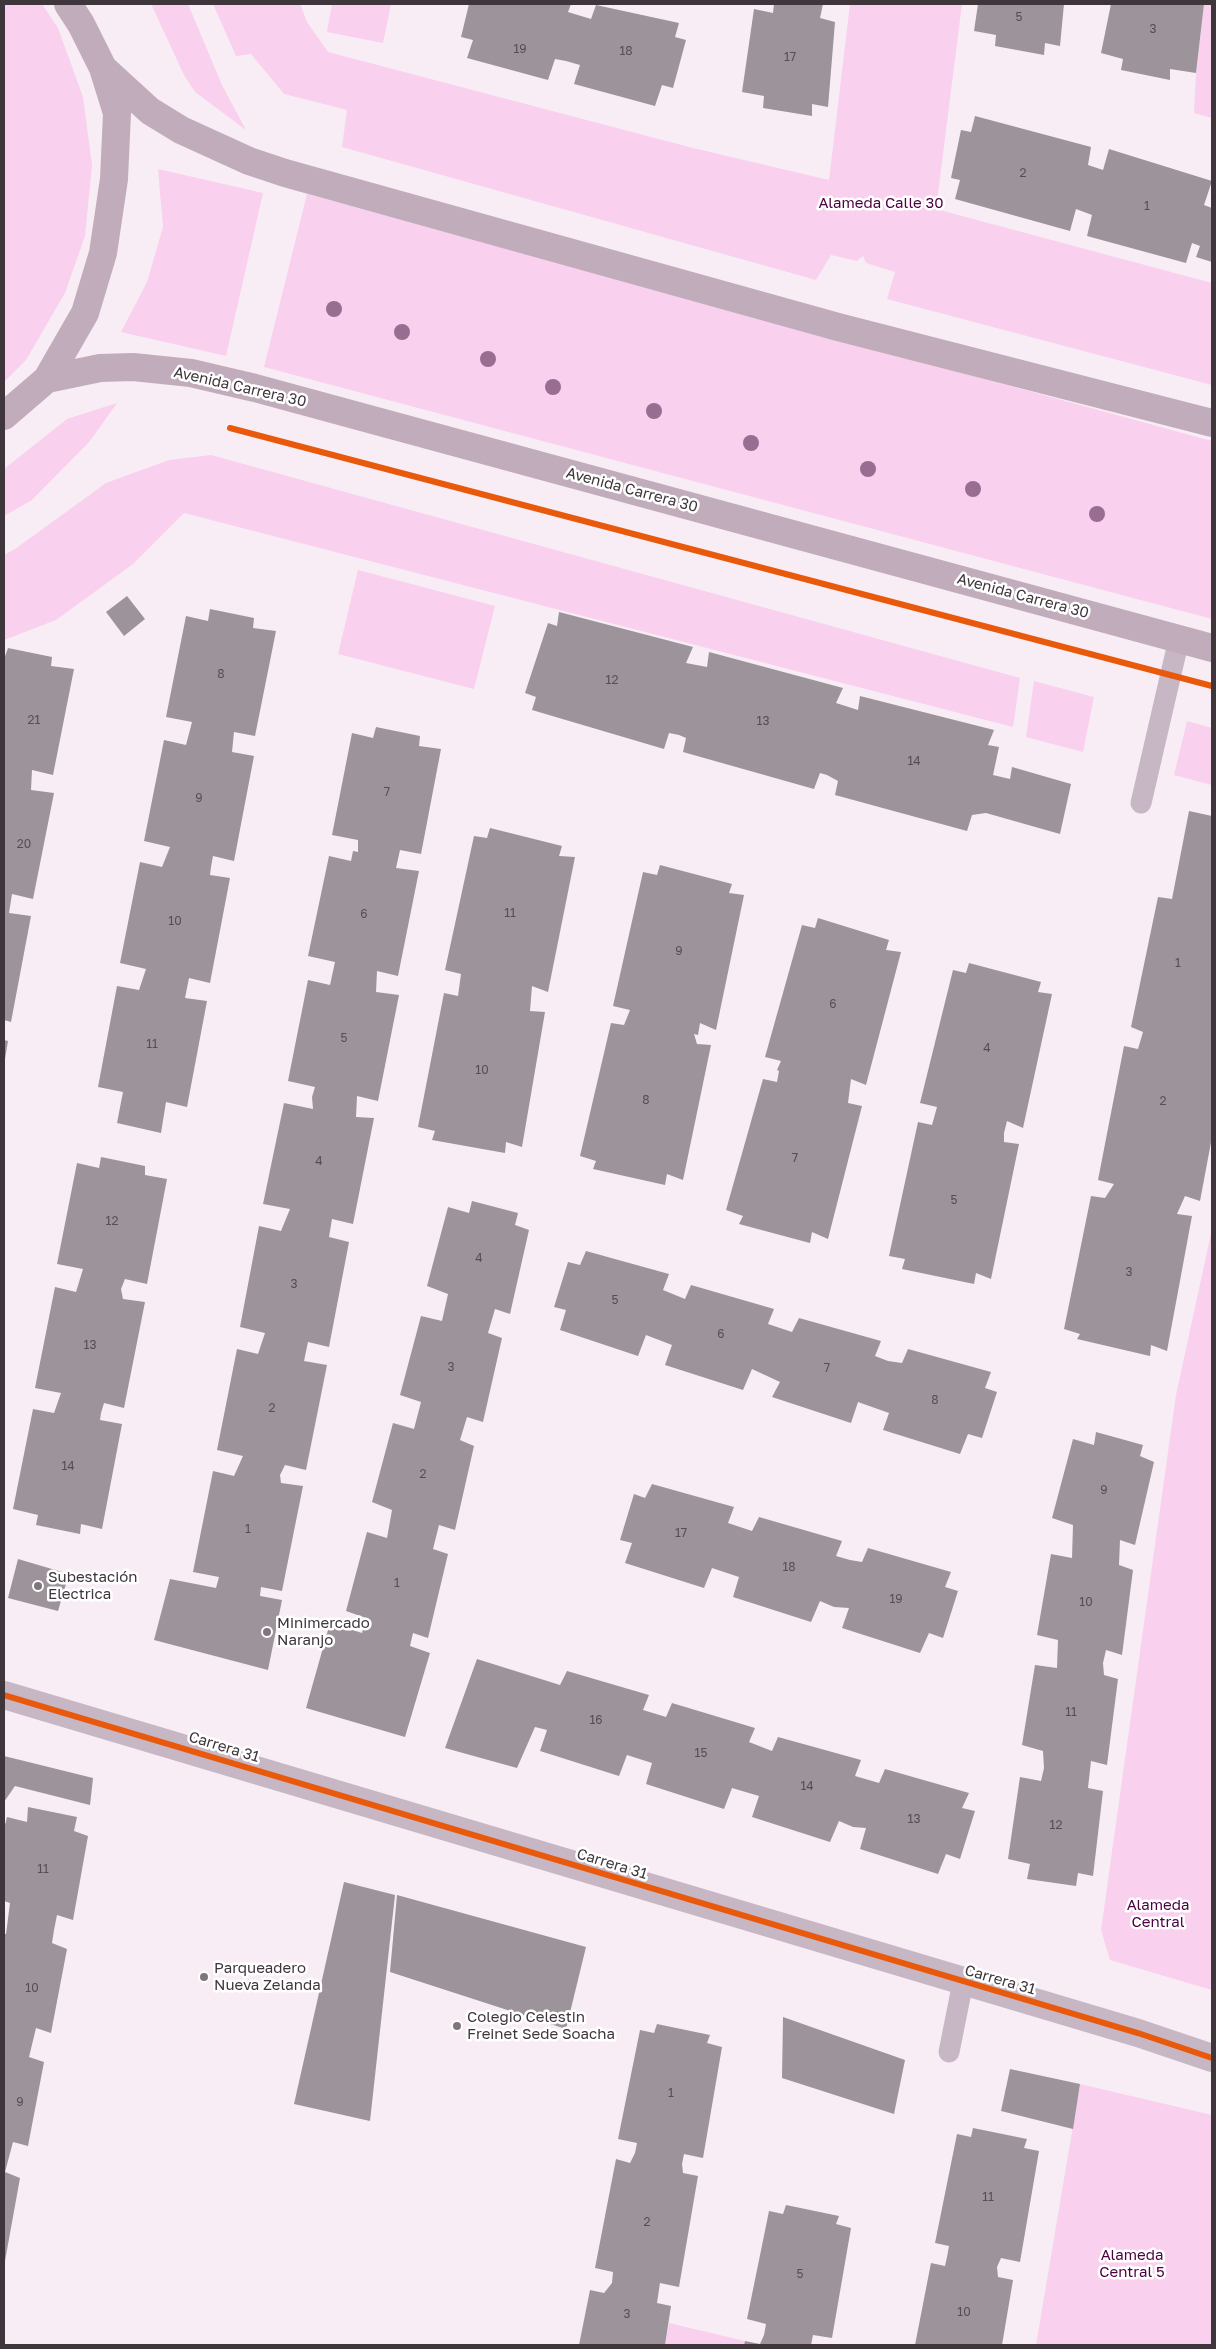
<!DOCTYPE html>
<html>
<head>
<meta charset="utf-8">
<style>
	body { margin:0 }
	#map { position:relative; width:1216px; height:2349px; overflow:hidden; background:#f8edf5; font-family:"Golos Text",sans-serif }
	canvas { display:block }
	.frame { position:absolute; inset:0; border:5px solid #3e363b; pointer-events:none }
</style>
</head>
<body>
<div id="map">
<canvas width="1216" height="2349"></canvas>
<div class="frame"></div>
</div>
<script>
const ctx = document.querySelector('canvas').getContext('2d');
ctx.lineJoin = 'round';
function fill(path, color) {
  ctx.fillStyle = color;
  ctx.fill(path, 'evenodd');
}
function toPath(rows) {
  const path = new Path2D();
  for (const r of rows) {
    path.moveTo(r[0], r[1]);
    for (let i = 2; i < r.length; i += 2) path.lineTo(r[i], r[i + 1]);
  }
  return path;
}
function stroke(path, color, width, dash) {
  ctx.strokeStyle = color;
  ctx.lineWidth = width;
  ctx.lineCap = dash ? 'butt' : 'round';
  ctx.setLineDash(dash || []);
  ctx.stroke(path);
}
function label(font, color, halo, rows, align = 'center') {
  ctx.font = font + ' "Golos Text",sans-serif';
  ctx.lineWidth = 5;
  ctx.setLineDash([]);
  ctx.textBaseline = 'middle';
  ctx.strokeStyle = halo;
  ctx.fillStyle = color;
  for (const [text, x, y, turn = 0] of rows) {
    ctx.save();
    ctx.translate(x, y);
    ctx.rotate((+turn || 0) * Math.PI / 180);
    ctx.textAlign = isNaN(turn) ? turn : align;
    if (halo) ctx.strokeText(text, 0, 0);
    ctx.fillText(text, 0, 0);
    ctx.restore();
  }
}
const green = toPath([
	[4,4,42,4,58,28,83,97,92,165,85,236,65,293,26,360,4,382],
	[151,4,188,4,222,85,246,130,195,92,184,75],
	[213,4,300,4,307,22,328,52,693,148,829,180,850,4,962,4,936,209,1212,283,1212,385,887,299,895,272,866,263,863,256,857,261,831,255,816,280,342,147,347,110,284,94,251,54,236,56],
	[332,4,391,4,383,43,327,32],
	[1204,4,1212,4,1212,118,1194,113,1196,73],
	[158,169,263,193,226,356,121,332,147,282,163,227],
	[307,194,1212,441,1212,619,264,367],
	[117,403,90,441,32,500,4,516,4,469,67,419],
	[211,455,1020,678,1013,727,184,513,133,564,56,620,4,640,4,555,15,549,106,483,169,460],
	[358,570,495,606,474,689,338,654],
	[1034,681,1094,697,1083,752,1026,737],
	[1187,721,1212,728,1212,785,1174,775],
	[1212,1229,1212,1990,1110,1960,1101,1930,1176,1395],
	[1080,2084,1212,2115,1212,2345,1036,2345],
	[669,2323,745,2341,744,2345,665,2345]
]);
const building = toPath([
	[469,4,571,4,568,12,591,19,596,5,679,23,675,37,686,40,673,88,662,85,655,106,574,84,580,65,566,61,555,59,548,80,467,58,473,40,461,37],
	[774,4,823,4,820,18,835,22,828,107,812,104,812,116,763,108,764,96,742,92,754,9,773,13],
	[978,4,1064,4,1060,46,1045,43,1044,55,995,46,996,35,974,31],
	[1111,4,1204,4,1196,73,1170,69,1170,80,1121,70,1123,59,1101,53],
	[975,116,1091,147,1088,165,1103,170,1109,149,1212,181,1204,205,1212,208,1212,262,1196,257,1200,246,1192,243,1186,263,1087,236,1092,215,1076,209,1070,231,955,199,960,180,951,178,961,130,971,132],
	[127,596,145,619,124,636,106,612],
	[210,609,254,618,253,628,276,631,255,736,234,732,232,752,254,756,234,861,213,856,211,867,210,875,230,878,210,983,189,978,185,998,207,1001,187,1107,166,1102,161,1133,117,1123,123,1092,98,1087,117,986,139,990,146,969,120,963,140,862,162,867,170,847,144,841,164,740,186,745,192,722,166,717,186,616,208,621],
	[559,612,693,647,686,663,707,667,709,652,843,688,836,703,858,710,860,696,994,730,988,745,999,747,993,775,1010,779,1012,767,1071,784,1060,834,986,813,972,815,967,831,835,795,838,781,827,775,820,773,814,789,683,752,686,738,679,735,669,733,664,749,532,710,536,697,525,693,548,623,557,626],
	[8,648,52,657,51,666,74,669,53,775,32,770,31,790,54,793,33,899,12,894,9,913,31,916,11,1022,4,1020,4,659],
	[376,727,420,736,419,746,441,749,421,854,400,850,396,868,419,871,398,976,377,971,376,992,399,995,378,1101,357,1096,356,1117,374,1118,353,1224,332,1219,329,1237,349,1242,329,1347,308,1342,304,1361,327,1365,306,1470,285,1465,280,1475,281,1483,303,1486,282,1591,261,1587,260,1596,282,1600,268,1670,154,1640,170,1579,216,1588,219,1577,193,1572,213,1471,234,1476,243,1456,217,1450,237,1349,258,1354,265,1333,240,1327,259,1226,281,1231,290,1209,263,1204,284,1103,313,1109,312,1097,315,1087,288,1081,308,980,330,985,335,962,308,956,329,856,351,861,353,851,358,852,358,840,332,835,352,733,373,738],
	[1189,811,1212,816,1212,1137,1200,1201,1185,1196,1177,1214,1192,1216,1167,1351,1151,1345,1150,1356,1077,1339,1080,1334,1064,1329,1091,1196,1105,1198,1114,1184,1098,1180,1124,1046,1138,1049,1143,1032,1131,1027,1158,897,1172,899],
	[490,828,562,846,559,856,575,857,548,992,532,986,530,1011,545,1012,522,1147,506,1142,505,1153,432,1140,435,1131,418,1127,444,993,458,996,461,974,445,970,474,836,487,838],
	[660,865,732,884,729,893,744,895,716,1030,700,1023,698,1035,694,1034,697,1044,711,1045,683,1180,667,1174,665,1185,593,1169,596,1161,580,1156,611,1023,624,1025,630,1010,613,1006,643,872,657,875],
	[818,918,889,940,886,950,901,952,866,1085,851,1079,848,1103,862,1106,828,1239,812,1232,810,1243,739,1224,743,1216,726,1210,763,1079,777,1082,779,1071,777,1070,781,1061,765,1057,802,925,815,928],
	[969,963,1041,982,1038,992,1052,994,1023,1128,1007,1121,1004,1133,1004,1142,1019,1144,991,1279,976,1273,974,1284,902,1269,905,1259,889,1256,918,1122,932,1125,937,1107,920,1103,953,970,966,973],
	[4,1040,8,1041,5,1059,4,1058],
	[101,1157,145,1166,145,1175,167,1179,147,1284,125,1279,121,1289,123,1299,145,1302,124,1408,104,1403,101,1413,100,1420,122,1424,102,1529,81,1524,80,1534,36,1525,38,1515,13,1509,33,1409,54,1413,61,1393,35,1388,55,1287,76,1292,83,1269,57,1264,77,1163,99,1168],
	[472,1201,518,1213,515,1225,529,1230,510,1314,495,1309,488,1333,502,1338,483,1422,467,1417,460,1440,474,1446,455,1530,439,1525,433,1549,448,1554,428,1638,413,1633,410,1646,430,1653,405,1737,306,1708,330,1623,362,1633,366,1618,346,1611,367,1532,387,1538,392,1510,372,1502,393,1423,414,1429,421,1402,400,1395,421,1316,442,1321,448,1294,427,1286,448,1207,469,1213],
	[586,1251,669,1274,663,1290,685,1299,691,1285,774,1309,768,1324,792,1332,799,1318,881,1341,875,1356,888,1361,902,1363,908,1349,991,1372,985,1388,997,1392,982,1438,968,1434,960,1454,883,1430,889,1413,858,1402,851,1423,772,1397,780,1382,752,1369,743,1390,665,1365,672,1345,646,1335,638,1356,560,1330,566,1310,554,1307,568,1262,580,1265],
	[1096,1432,1143,1445,1140,1456,1154,1462,1135,1545,1120,1540,1119,1565,1133,1570,1122,1655,1106,1650,1103,1663,1104,1675,1118,1679,1107,1765,1091,1761,1088,1788,1103,1791,1093,1876,1078,1873,1076,1886,1027,1879,1030,1864,1008,1859,1020,1777,1041,1781,1044,1768,1043,1751,1022,1745,1035,1665,1057,1668,1058,1640,1037,1635,1051,1554,1072,1558,1073,1525,1052,1518,1073,1439,1094,1445],
	[652,1484,734,1507,728,1523,752,1531,759,1517,842,1541,836,1556,850,1560,862,1562,868,1548,951,1572,945,1587,958,1591,943,1638,929,1633,920,1653,842,1628,849,1608,834,1607,820,1601,811,1622,733,1597,739,1577,712,1568,704,1588,625,1563,632,1543,620,1540,634,1494,645,1498],
	[18,1559,69,1574,58,1611,8,1598],
	[477,1659,560,1685,567,1671,649,1695,643,1710,666,1717,672,1703,755,1728,749,1742,772,1751,778,1737,861,1760,855,1776,879,1783,885,1769,969,1793,962,1808,975,1811,960,1859,946,1854,938,1874,860,1849,866,1828,853,1827,839,1821,830,1842,752,1817,759,1796,732,1788,724,1809,646,1784,652,1763,627,1755,619,1776,540,1751,547,1730,535,1727,517,1768,445,1748],
	[4,1756,93,1778,90,1805,15,1786,4,1802],
	[28,1807,77,1817,74,1831,88,1836,73,1920,57,1915,54,1930,52,1943,67,1949,51,2033,36,2028,29,2057,44,2062,28,2146,13,2142,5,2172,20,2178,5,2261,4,1934,6,1934,10,1903,4,1901,4,1829,7,1817,27,1822],
	[344,1882,395,1895,370,2121,294,2104],
	[397,1895,586,1947,566,2029,390,1972],
	[783,2017,905,2060,894,2114,782,2078],
	[657,2024,710,2035,707,2043,722,2047,703,2158,684,2154,682,2164,683,2173,698,2176,679,2287,660,2283,657,2303,671,2306,665,2345,579,2345,590,2290,604,2293,612,2283,613,2272,595,2268,616,2159,630,2163,635,2153,637,2143,618,2139,640,2030,654,2033],
	[1010,2069,1080,2084,1073,2129,1001,2111],
	[973,2128,1027,2139,1024,2148,1039,2151,1020,2262,1001,2258,997,2267,998,2277,1013,2280,1002,2345,915,2345,931,2263,945,2266,947,2257,949,2246,935,2243,957,2134,971,2137],
	[786,2205,839,2216,836,2224,851,2228,832,2338,813,2335,811,2345,744,2345,745,2341,760,2344,764,2335,766,2324,747,2319,769,2211,783,2214]
]);
const service = toPath([
	[1141,803,1179,639],
	[949,2052,963,1982]
]);
const minor = toPath([
	[4,1695,1138,2033,1212,2058]
]);
const primary = toPath([
	[103,68,150,111,181,130,249,161,285,173,838,327,1212,423],
	[47,379,100,368,133,367,191,373,255,388,1212,648],
	[4,416,47,379,85,313,103,253,114,179,117,113,103,68,81,24,68,4]
]);
const cycleway = toPath([
	[230,428,1212,686],
	[4,1695,1138,2033,1212,2058]
]);
const trees = [
	[334,309],
	[402,332],
	[488,359],
	[553,387],
	[654,411],
	[751,443],
	[868,469],
	[973,489],
	[1097,514]
];
const markers = [
	[38,1586,5,"#7f767c"],
	[267,1632,5,"#7f767c"],
	[204,1977,5,"#7f767c"],
	[457,2026,5,"#7f767c"]
];
const numberNames = [
	["5",1019,17],
	["3",1153,29],
	["19",520,49],
	["18",626,51],
	["17",790,57],
	["2",1023,173],
	["1",1147,206],
	["8",221,674],
	["12",612,680],
	["21",34,720],
	["13",763,721],
	["14",914,761],
	["7",387,792],
	["9",199,798],
	["20",24,844],
	["11",510,913],
	["6",364,914],
	["10",175,921],
	["9",679,951],
	["1",1178,963],
	["6",833,1004],
	["5",344,1038],
	["11",152,1044],
	["4",987,1048],
	["10",482,1070],
	["8",646,1100],
	["2",1163,1101],
	["7",795,1158],
	["4",319,1161],
	["5",954,1200],
	["12",112,1221],
	["4",479,1258],
	["3",1129,1272],
	["3",294,1284],
	["5",615,1300],
	["6",721,1334],
	["13",90,1345],
	["3",451,1367],
	["7",827,1368],
	["8",935,1400],
	["2",272,1408],
	["14",68,1466],
	["2",423,1474],
	["9",1104,1490],
	["1",248,1529],
	["17",681,1533],
	["18",789,1567],
	["1",397,1583],
	["19",896,1599],
	["10",1086,1602],
	["11",1071,1712],
	["16",596,1720],
	["15",701,1753],
	["14",807,1786],
	["13",914,1819],
	["12",1056,1825],
	["11",43,1869],
	["10",32,1988],
	["1",671,2093],
	["9",20,2102],
	["11",988,2197],
	["2",647,2222],
	["5",800,2274],
	["10",964,2312],
	["3",627,2314]
];
const parkNames = [
	["Alameda Calle 30",881,203],
	["Alameda",1158,1905],
	["Central",1158,1922],
	["Alameda",1132,2255],
	["Central 5",1132,2272]
];
const streetNames = [
	["Avenida Carrera 30",240,387,13],
	["Avenida Carrera 30",632,490,15],
	["Avenida Carrera 30",1023,596,15],
	["Carrera 31",224,1747,17],
	["Carrera 31",612,1864,17],
	["Carrera 31",1000,1980,16]
];
const poiNames = [
	["Subestación",48,1577],
	["Electrica",48,1594],
	["Minimercado",277,1623],
	["Naranjo",277,1640],
	["Parqueadero",214,1968],
	["Nueva Zelanda",214,1985],
	["Colegio Celestin",467,2017],
	["Freinet Sede Soacha",467,2034]
];
fill(green, '#f9d0ee');
fill(building, '#9c949a');
stroke(service, '#c7b6c3', 21);
stroke(minor, '#c7b6c3', 28);
stroke(primary, '#c1acbb', 28);
stroke(cycleway, '#e8590c', 6);
ctx.fillStyle = '#996c92';
for (const [x, y] of trees) {
  ctx.beginPath();
  ctx.arc(x, y, 8, 0, 2 * Math.PI);
  ctx.fill();
}
for (const [x, y, r, color] of markers) {
  const dot = new Path2D();
  dot.arc(x, y, r, 0, 2 * Math.PI);
  ctx.fillStyle = color;
  ctx.fill(dot);
  stroke(dot, '#fff', 2);
}
label('12px', '#564e53', null, numberNames);
label('15px', '#4c0241', '#fff', parkNames);
label('15px', '#3e363b', '#fff', streetNames);
label('15px', '#3e363b', '#fff', poiNames, 'left');
</script>
</body>
</html>
